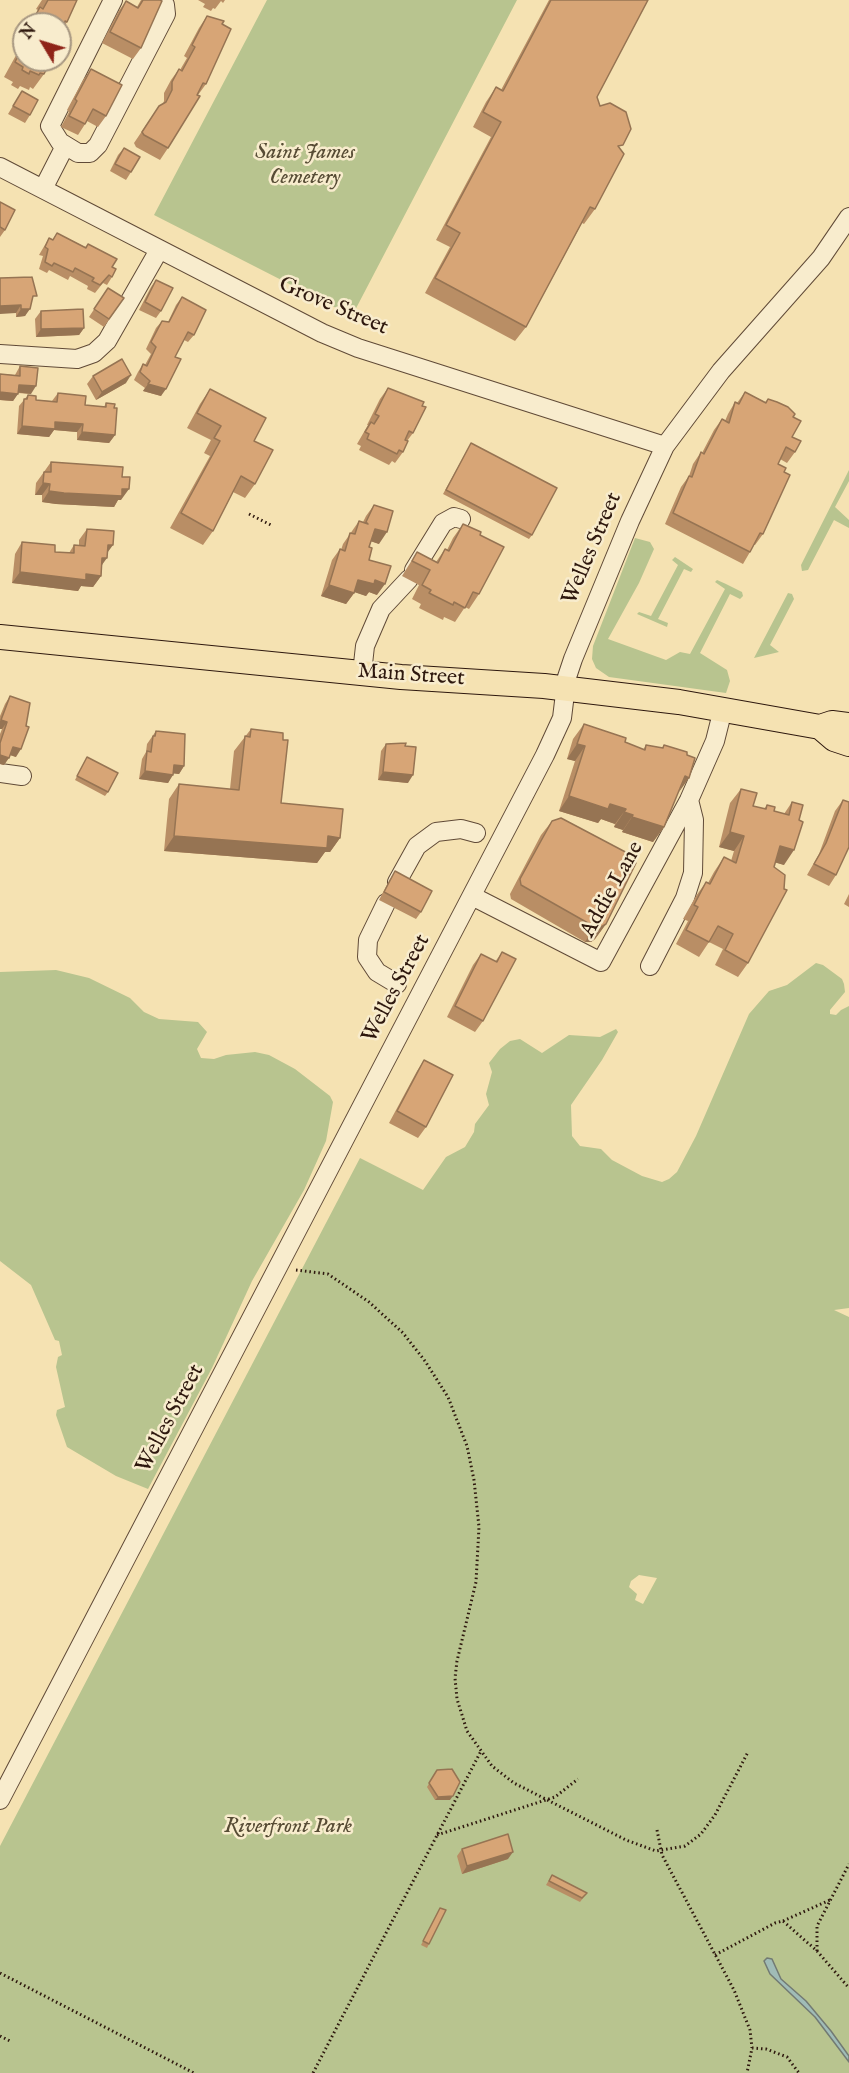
<!DOCTYPE html>
<html>
<head>
<meta charset="utf-8">
<style>
	body { margin:0 }
	#map { position:relative; width:849px; height:2073px; overflow:hidden; background:#f5e2b2; font-family:"IM FELL English",serif }
	canvas { display:block }
	.north { position:absolute; left:12px; top:12px; width:60px; height:60px; box-sizing:border-box; background:#f8eccd; border:2px solid #a79781; border-radius:50%; rotate:308deg; font-size:16px; font-weight:700; line-height:24px; text-align:center; color:#2e180e }
	.north::after { content:''; display:block; margin:auto; width:21px; height:27px; background:#8f2418; clip-path:polygon(50% 0,100% 100%,50% 72%,0 100%) }
</style>
</head>
<body>
<div id="map">
<canvas width="849" height="2073"></canvas>
<div class="north">N</div>
</div>
<script>
const ctx = document.querySelector('canvas').getContext('2d');
ctx.lineJoin = 'round';
function fill(path, color) {
  ctx.fillStyle = color;
  ctx.fill(path, 'evenodd');
}
function toPath(rows) {
  const path = new Path2D();
  for (const r of rows) {
    path.moveTo(r[0], r[1]);
    for (let i = 2; i < r.length; i += 2) path.lineTo(r[i], r[i + 1]);
  }
  return path;
}
function stroke(path, color, width, dash) {
  ctx.strokeStyle = color;
  ctx.lineWidth = width;
  ctx.lineCap = dash ? 'butt' : 'round';
  ctx.setLineDash(dash || []);
  ctx.stroke(path);
}
function label(font, color, halo, rows, align = 'center') {
  ctx.font = font + ' "IM FELL English",serif';
  ctx.lineWidth = 5;
  ctx.setLineDash([]);
  ctx.textBaseline = 'middle';
  ctx.strokeStyle = halo;
  ctx.fillStyle = color;
  for (const [text, x, y, turn = 0] of rows) {
    ctx.save();
    ctx.translate(x, y);
    ctx.rotate((+turn || 0) * Math.PI / 180);
    ctx.textAlign = isNaN(turn) ? turn : align;
    if (halo) ctx.strokeText(text, 0, 0);
    ctx.fillText(text, 0, 0);
    ctx.restore();
  }
}
const green = toPath([
	[267,0,517,0,352,316,154,215],
	[849,470,849,481,835,507,849,520,849,528,834,520,808,570,802,571,801,565],
	[635,538,650,542,654,549,639,583,608,639,666,660,680,652,690,654,725,589,715,582,717,580,726,584,742,592,743,596,740,599,730,594,700,653,727,670,730,681,726,693,609,677,596,668,592,659,593,646],
	[675,557,693,569,691,572,684,569,658,619,668,623,667,627,637,614,639,612,651,616,678,565,672,560],
	[788,593,792,594,794,599,770,645,779,652,754,658],
	[816,963,823,965,842,979,844,984,845,992,830,1010,830,1014,836,1015,841,1010,849,1006,849,1308,834,1310,849,1317,849,2073,0,2073,0,1846,360,1158,423,1190,446,1157,465,1147,474,1132,475,1124,489,1105,486,1094,492,1072,489,1063,500,1049,510,1041,520,1039,542,1053,569,1035,600,1037,616,1029,618,1032,602,1060,571,1105,572,1136,580,1146,601,1149,612,1160,642,1176,662,1182,669,1179,677,1172,696,1136,749,1014,769,991,787,985],
	[639,1575,657,1578,643,1604,635,1600,637,1594,629,1587,631,1581],
	[56,970,89,978,130,998,144,1012,159,1019,198,1022,207,1032,197,1049,201,1058,214,1059,226,1055,255,1052,269,1055,295,1069,330,1096,333,1102,326,1141,304,1190,252,1281,212,1368,148,1489,116,1476,67,1447,56,1415,57,1410,65,1407,56,1367,58,1357,62,1355,59,1341,55,1340,31,1285,0,1261,0,972]
]);
const water = toPath([
	[767,1958,772,1959,781,1979,806,2001,831,2031,849,2056,849,2062,815,2017,770,1974,764,1961,767,1958]
]);
const path = toPath([
	[249,514,271,525],
	[296,1270,328,1274,369,1302,403,1333,425,1361,448,1397,467,1446,474,1480,479,1527,476,1582,457,1661,455,1678,457,1699,467,1731,492,1766,514,1783,626,1840,656,1851,685,1846,701,1834,715,1815,748,1752],
	[657,1830,662,1855,734,1990,750,2030,752,2048,747,2073],
	[437,1835,555,1797,578,1779],
	[783,1921,830,1900],
	[817,1951,817,1926,849,1864],
	[715,1955,775,1923,783,1921,817,1951,849,1988],
	[0,1973,194,2073],
	[0,2036,10,2041],
	[752,2048,766,2049,787,2057,799,2073],
	[313,2073,481,1751]
]);
const minor = toPath([
	[113,0,50,126,60,142,78,153,90,153,98,145,166,14,165,5,157,0],
	[0,167,322,333,358,348,665,446],
	[43,189,65,146],
	[0,354,77,359,94,353,107,341,159,250],
	[414,570,443,523,454,517,461,519],
	[362,673,365,646,381,609,409,579],
	[0,773,22,776],
	[397,882,417,846,436,832,461,829,476,833],
	[472,896,601,962,689,800,715,741,723,709],
	[386,903,368,940,367,957,377,972,397,984],
	[650,966,685,898,693,873,694,820,689,800],
	[0,1800,545,755,562,718,567,677,573,659,630,521,665,446,721,371,821,258,849,217]
]);
const major = toPath([
	[0,637,401,677,544,686,679,702,820,727,832,723,849,725],
	[820,727,834,739,849,744]
]);
const wall = toPath([
	[42,0,77,0,67,22,60,33,60,24,29,24,38,10,36,9],
	[141,0,160,0,141,48,133,59,102,43,118,12,126,1,137,7],
	[198,0,225,0,223,3,221,1,215,9,213,8,211,11,203,7,205,4],
	[549,0,648,0,597,97,600,106,620,149,595,209,584,224,582,223,526,327,515,341,425,293,450,247,436,240,491,137,473,127,486,102,496,87,501,90],
	[207,16,222,24,206,84,198,95,168,148,160,160,136,147,134,143,159,106,163,104,164,101,164,93,171,80,179,69,180,70,187,58,184,56,199,28],
	[24,32,24,60,45,64,44,74,33,89,30,87,29,90,20,86,18,89,11,85,13,82,4,77,20,48,16,46],
	[91,69,106,116,98,127,87,121,78,135,61,127,69,112,67,110,83,80],
	[22,91,30,115,25,123,8,114],
	[124,148,131,172,126,180,110,171,118,155],
	[0,202,5,230,0,237],
	[57,233,85,247,88,244,112,267,112,277,107,285,103,283,95,293,87,289,88,286,70,276,68,280,49,270,47,273,39,269,43,256,39,255,49,238,52,240],
	[0,278,31,303,25,316,16,317,16,313],
	[156,280,161,311,156,318,139,310,151,287],
	[108,288,124,298,104,327,89,317],
	[182,297,194,335,188,342,184,340,175,357,161,396,143,391,145,388,134,380,138,372,143,364,145,365,151,354,146,349,156,328,162,321,168,322,176,305],
	[41,311,84,328,79,335,36,337,35,319],
	[20,366,31,394,18,393,13,401,0,400,0,374,15,375],
	[93,376,126,383,96,400,87,384],
	[388,388,413,433,407,441,403,452,395,463,392,461,389,465,359,450,361,446,357,444,368,425,367,425,380,399],
	[210,389,254,441,255,484,245,498,233,492,213,531,203,545,170,528,210,456,204,453,211,440,187,428,200,404],
	[745,392,765,402,768,399,793,417,792,437,795,452,787,463,780,459,778,464,784,472,763,534,755,545,754,545,743,564,665,524,681,487,689,476,693,464,701,452,702,453,714,430,722,419,725,421,728,414,735,402,737,403],
	[58,393,85,405,104,407,106,403,115,435,109,443,77,440,77,432,54,430,49,437,17,434,19,406,28,395,36,400,52,401],
	[471,443,532,535,529,539,443,494],
	[51,462,121,500,118,500,114,507,56,504,42,502,42,495,35,495,36,483],
	[374,505,379,544,371,541,369,547,369,560,377,595,369,592,366,596,355,592,346,604,321,596,332,560,340,549,341,550,343,544,359,521,363,522,366,516],
	[463,524,480,535,479,594,469,609,465,607,455,622,444,617,443,620,419,608,421,604,412,599,419,585,402,576,417,552,436,562,445,549,447,550,453,538],
	[87,529,107,554,102,565,101,576,93,587,81,586,78,591,12,583,15,554,22,542,55,552,69,553,74,545,79,546,79,540],
	[10,696,16,757,10,755,4,765,0,764,0,734,2,729,0,729,0,716,5,704],
	[584,724,643,750,646,745,662,748,664,745,678,792,664,827,653,842,622,832,623,830,614,827,615,824,601,819,598,823,559,811,575,761,567,759,573,739],
	[251,729,283,740,281,803,340,838,330,852,325,852,317,863,164,851,169,799,179,784,230,789,234,751],
	[156,731,184,766,179,774,173,773,168,783,139,779,142,759,146,752,147,744],
	[386,744,408,783,378,780,381,751],
	[87,757,108,792,105,796,75,780],
	[741,789,753,806,764,809,767,805,774,811,784,814,792,802,784,865,775,862,748,963,738,977,715,965,723,949,709,942,699,957,676,944,688,921,683,919,696,896,706,882,708,883,714,872,724,857,731,861,734,851,719,847,730,803],
	[843,800,836,875,829,886,807,875,819,854,835,811],
	[552,821,606,924,595,939,591,942,585,942,511,899,510,894,541,835],
	[395,871,421,912,416,919,379,900,390,879],
	[849,894,849,907,844,904],
	[502,952,483,1021,475,1032,447,1017,473,965,481,954,495,962],
	[424,1060,426,1127,418,1138,389,1123,417,1071],
	[437,1770,450,1800,435,1800,427,1787],
	[462,1849,508,1859,462,1874,457,1856],
	[552,1875,587,1893,580,1902,546,1885],
	[440,1908,429,1944,427,1948,421,1945]
]);
const shadedWall = toPath([
	[21,305,16,313,0,314,0,306],
	[21,309,30,309,25,316,16,317],
	[84,328,79,335,36,337,41,329],
	[131,375,126,383,96,400,102,392],
	[148,384,166,389,161,396,143,391],
	[19,385,36,386,31,394,14,392],
	[0,392,18,394,13,401,0,400],
	[55,422,83,424,77,432,54,430,49,437,17,434,22,426],
	[82,432,115,435,109,443,77,440],
	[43,483,50,484,42,495,35,495],
	[122,489,129,489,121,500,118,500,114,507,56,504,42,502,49,491],
	[375,529,387,532,379,544,367,540],
	[108,545,113,545,105,556],
	[102,558,107,558,99,569],
	[20,572,86,574,101,576,93,587,81,586,78,591,12,583],
	[358,580,375,580,385,584,377,595,369,592,366,596,351,591],
	[329,585,354,593,346,604,321,596],
	[1,720,7,722,2,729,0,729,0,721],
	[577,744,585,746,575,761,567,759],
	[13,747,21,749,16,757,7,754],
	[0,755,9,758,4,765,0,764],
	[174,765,184,766,179,774,169,773],
	[145,771,173,775,168,783,139,779],
	[383,772,413,775,408,783,378,780],
	[685,776,689,778,679,792],
	[569,796,610,804,626,809,615,824,601,819,598,823,559,811],
	[624,812,633,815,623,830,614,827],
	[632,817,664,827,653,842,622,832],
	[730,832,744,836,734,851,719,847],
	[174,836,328,836,340,838,330,852,325,852,317,863,164,851],
	[780,846,794,850,784,865,770,861],
	[606,924,595,939,591,942,585,942,595,927],
	[453,1796,450,1800,435,1800,438,1797],
	[513,1852,508,1859,462,1874,467,1866]
]);
const building = toPath([
	[48,0,77,0,67,22,65,21,60,30,60,24,31,24,40,7,43,9,48,0],
	[143,0,160,0,162,1,141,48,110,32,126,1,138,8,143,0],
	[551,0,648,0,597,97,600,106,610,103,626,112,631,129,623,145,618,146,624,154,595,209,590,207,526,327,435,278,460,233,446,225,501,122,483,112,496,87,503,91,551,0],
	[207,16,224,21,222,24,231,29,206,84,203,83,197,95,200,96,168,148,144,135,142,132,159,106,166,102,172,90,172,82,179,69,182,71,195,47,192,45,207,16],
	[24,44,24,60,47,60,45,64,48,66,44,74,40,73,39,75,30,71,29,74,22,70,23,67,15,62,24,44],
	[91,69,122,85,106,116,93,109,85,124,69,116,77,101,75,99,91,69],
	[22,91,38,100,30,115,13,106,22,91],
	[124,148,140,157,131,172,115,164,124,148],
	[0,202,15,210,5,230,0,227,0,202],
	[57,233,86,248,88,244,117,259,112,267,116,269,112,277,109,275,100,285,92,281,94,278,75,268,73,272,54,263,52,266,45,262,48,249,45,247,49,238,53,240,57,233],
	[32,277,37,296,33,296,30,309,21,309,21,305,0,306,0,278,32,277],
	[156,280,173,288,161,311,145,302,156,280],
	[108,288,124,298,109,319,94,309,108,288],
	[182,297,206,310,194,335,188,332,175,357,181,359,166,389,148,384,150,381,140,372,143,364,147,366,156,347,151,342,162,321,169,322,182,297],
	[83,309,84,328,41,329,41,311,83,309],
	[122,359,131,375,102,392,93,376,122,359],
	[20,366,38,368,36,386,19,385,18,394,0,392,0,374,20,376,20,366],
	[388,388,424,402,422,406,426,407,413,433,409,431,405,440,408,441,403,452,399,450,397,454,367,439,369,434,365,432,371,422,374,424,379,416,375,414,388,388],
	[210,389,266,418,254,441,273,450,255,484,241,476,213,531,181,513,220,441,214,438,221,426,197,413,210,389],
	[745,392,766,403,768,399,777,402,788,407,795,414,793,417,801,421,792,437,801,441,795,452,786,447,778,464,786,468,784,472,790,475,763,534,760,533,750,552,673,513,689,476,692,477,701,452,704,454,722,419,729,423,735,402,739,404,745,392],
	[58,393,86,396,85,405,106,407,106,403,115,404,114,408,117,408,115,435,82,432,83,424,55,422,55,429,22,426,24,399,27,399,28,395,36,396,36,400,57,402,58,393],
	[471,443,557,488,532,535,446,490,471,443],
	[51,462,123,467,122,477,130,477,129,489,122,489,122,496,64,493,49,491,50,484,43,483,44,472,51,472,51,462],
	[374,505,393,511,387,532,375,529,369,547,372,548,369,560,391,566,385,584,375,580,374,584,358,580,354,593,329,585,340,549,345,551,350,533,355,534,359,521,368,524,366,522,374,505],
	[463,524,481,532,480,535,504,547,479,594,473,592,465,608,454,602,453,605,429,593,431,590,422,585,430,570,412,561,417,552,438,563,445,549,449,551,463,524],
	[87,529,114,531,113,545,108,545,107,558,102,558,101,576,86,574,86,580,20,572,22,542,55,545,55,552,74,553,74,545,85,546,87,529],
	[10,696,30,703,26,726,29,727,21,749,13,747,9,758,0,755,0,743,7,722,1,720,10,696],
	[584,724,626,738,625,742,645,750,646,745,663,748,664,745,687,752,687,755,695,758,689,778,685,776,664,827,632,817,633,815,624,812,626,809,610,804,608,809,569,796,585,746,577,744,584,724],
	[251,729,283,733,283,740,288,740,281,803,343,809,340,838,328,836,327,848,174,836,179,784,239,790,245,736,250,737,251,729],
	[156,731,185,734,184,766,174,765,173,775,145,771,147,751,151,752,153,736,155,736,156,731],
	[406,743,405,746,416,747,413,775,383,772,386,744,406,743],
	[87,757,118,773,108,792,77,776,87,757],
	[741,789,757,793,753,806,766,809,767,805,775,807,774,811,789,815,792,802,803,805,799,820,803,822,794,850,780,846,774,867,785,875,784,889,787,890,748,963,725,950,733,934,718,926,709,942,686,930,698,907,694,905,706,882,710,884,724,857,736,863,744,836,730,832,741,789],
	[843,800,849,802,849,847,836,875,814,864,826,843,843,800],
	[561,818,633,856,636,863,606,924,601,927,595,927,521,885,520,879,552,821,561,818],
	[395,871,432,891,421,912,384,892,395,871],
	[502,952,516,959,483,1021,455,1006,481,954,497,962,502,952],
	[424,1060,453,1075,426,1127,397,1111,424,1060],
	[452,1769,460,1782,453,1796,438,1797,429,1783,437,1770,452,1769],
	[508,1834,513,1852,467,1866,462,1849,508,1834],
	[552,1875,587,1893,582,1898,549,1881,552,1875],
	[440,1908,446,1910,429,1944,423,1941,440,1908]
]);
const parkNames = [
	["Saint James",305,153],
	["Cemetery",305,178],
	["Riverfront Park",288,1827]
];
const streetNames = [
	["Grove Street",333,307,23],
	["Welles Street",593,549,-67],
	["Main Street",411,676,4],
	["Addie Lane",613,890,-61],
	["Welles Street",397,989,-62],
	["Welles Street",171,1419,-62]
];
fill(green, '#b8c48f');
fill(water, '#a0bcb7');
stroke(water, '#727a73', 1.5);
stroke(minor, '#604a37', 20);
stroke(major, '#2e180e', 26);
stroke(path, '#2e180e', 3, [1.5, 3]);
stroke(minor, '#f8eccd', 18);
stroke(major, '#f5e2b2', 24);
fill(wall, '#b98e65');
fill(shadedWall, '#967453');
fill(building, '#d7a576');
stroke(building, '#967453', 1.5);
label('italic 22px', '#574c35', '#f8eccd', parkNames);
label('22px', '#2e180e', '#f8eccd', streetNames);
</script>
</body>
</html>
